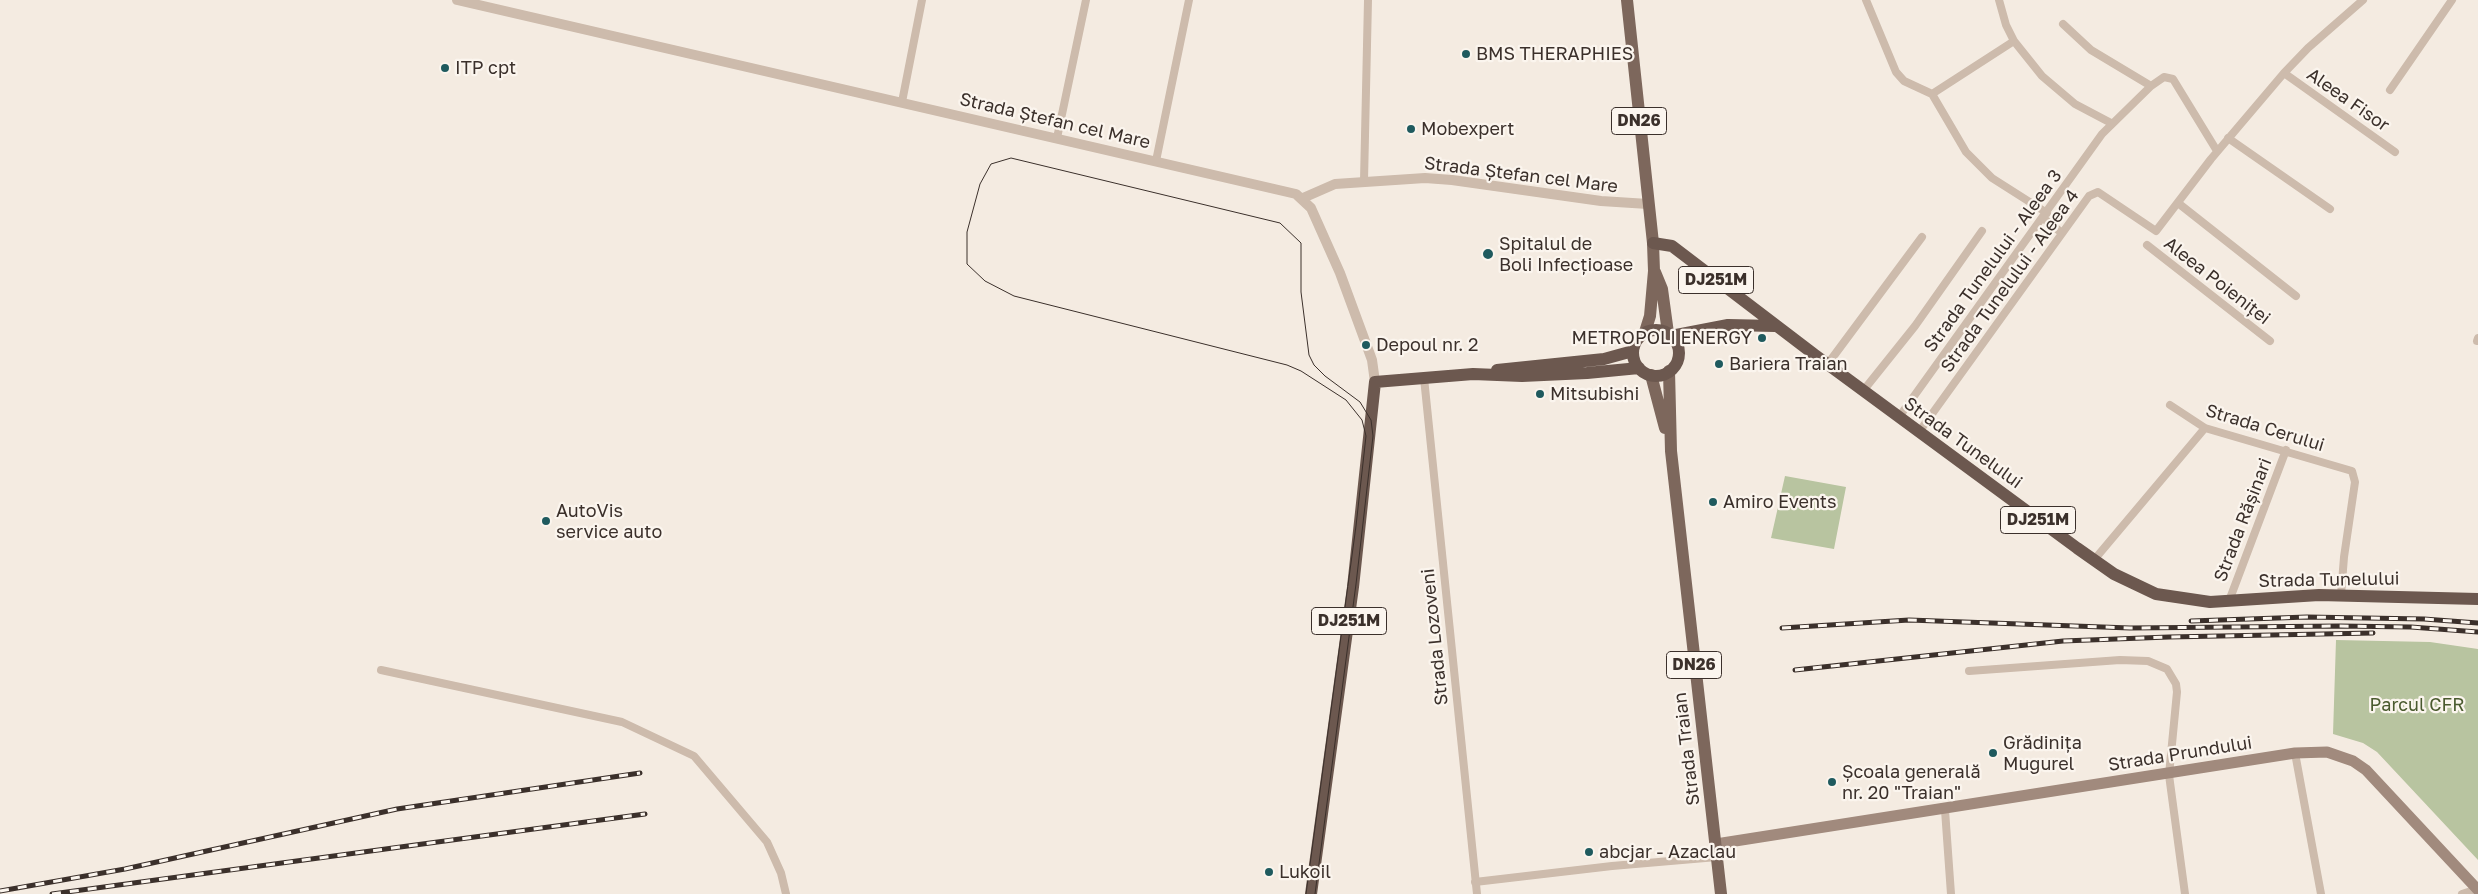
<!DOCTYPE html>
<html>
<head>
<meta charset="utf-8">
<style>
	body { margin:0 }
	canvas { display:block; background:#f4ebe1 }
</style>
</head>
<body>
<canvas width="2478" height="894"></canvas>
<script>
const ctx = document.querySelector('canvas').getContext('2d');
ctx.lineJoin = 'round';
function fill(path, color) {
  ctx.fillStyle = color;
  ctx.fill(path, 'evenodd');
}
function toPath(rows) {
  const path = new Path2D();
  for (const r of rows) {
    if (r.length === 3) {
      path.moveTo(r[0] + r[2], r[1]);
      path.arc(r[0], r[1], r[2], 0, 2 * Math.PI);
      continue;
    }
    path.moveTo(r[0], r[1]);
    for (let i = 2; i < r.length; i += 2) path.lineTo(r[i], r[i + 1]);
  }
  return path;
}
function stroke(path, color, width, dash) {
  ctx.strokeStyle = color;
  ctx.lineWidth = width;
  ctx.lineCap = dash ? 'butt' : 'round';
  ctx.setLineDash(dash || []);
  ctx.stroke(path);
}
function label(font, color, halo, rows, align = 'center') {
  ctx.font = font + ' "Golos Text",sans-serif';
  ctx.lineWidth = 4.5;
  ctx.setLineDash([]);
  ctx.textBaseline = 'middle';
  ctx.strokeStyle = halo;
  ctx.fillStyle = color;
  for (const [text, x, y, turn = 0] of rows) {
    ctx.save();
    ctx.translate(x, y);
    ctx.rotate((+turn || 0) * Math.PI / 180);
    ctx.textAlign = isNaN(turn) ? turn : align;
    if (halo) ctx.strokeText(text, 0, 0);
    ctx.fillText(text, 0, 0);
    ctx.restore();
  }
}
const green = toPath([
	[1785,476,1846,487,1834,549,1771,538],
	[2336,640,2430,642,2478,649,2478,860,2377,752,2363,743,2333,734]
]);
const minor = toPath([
	[1866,0,1896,72,1904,81,1932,94,1966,152,1992,178,2047,213],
	[1999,0,2006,25,2014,41,2042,76,2075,104,2111,123],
	[2063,24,2091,50,2151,86],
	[2284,73,2395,152],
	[2390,90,2452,0],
	[1932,94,2014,41],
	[902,102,922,0],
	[1057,138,1086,0],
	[2228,138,2330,209],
	[1156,161,1189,0],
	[1364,181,1368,0],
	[2178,203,2296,296],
	[2043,218,2062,233],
	[2147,245,2270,341],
	[2477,341,2478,338],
	[1827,365,1922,237],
	[1424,378,1477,894],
	[1863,391,1915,326,1982,231],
	[2170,405,2205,428,2352,471,2355,482,2344,557,2341,595],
	[1899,417,2102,134,2151,86,2164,77,2173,79,2217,151],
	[1919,432,2089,196,2098,192,2156,231,2211,159,2284,73,2308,48,2363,0],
	[2094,560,2205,428],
	[2229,601,2286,450],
	[381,670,622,722,694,756,767,842,781,873,786,894],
	[1969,671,2120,660,2148,661,2167,669,2176,684,2177,692,2169,775,2185,894],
	[2295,753,2321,894],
	[1945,810,1951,894],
	[1475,882,1612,866,1717,857],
	[2462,894,2477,889]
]);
const tertiary = toPath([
	[457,0,1296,194,1311,208,1340,273,1372,360,1375,382],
	[1303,198,1335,184,1425,178,1452,180,1601,201,1648,204]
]);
const secondary = toPath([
	[1716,844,2295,753,2327,752,2353,761,2366,770,2478,890]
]);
const primary = toPath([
	[1627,0,1653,243,1654,271,1650,316,1645,332],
	[1655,272,1662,289,1668,333],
	[1669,371,1671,451,1721,894],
	[1651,375,1665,428]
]);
const trunk = toPath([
	[1653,243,1672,246,1815,355,2077,548,2114,574,2156,594,2210,602,2319,595,2478,599],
	[1656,353,23],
	[1671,336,1728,325,1775,326],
	[1497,370,1604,359,1633,351],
	[1311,894,1353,587,1375,382,1473,374,1522,376,1587,373,1639,368]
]);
const tram = toPath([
	[1306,894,1356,526,1366,436,1362,420,1346,400,1301,371,1287,365,1014,296,985,281,967,264,967,232,980,184,991,164,1011,158,1280,223,1301,243,1301,292,1309,355,1314,365,1325,376,1360,402,1371,420,1373,436,1356,584,1315,894]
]);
const rail = toPath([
	[2191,621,2307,617,2424,619,2478,623],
	[1782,628,1909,620,2130,628,2339,626,2411,627,2478,632],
	[1795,670,2063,641,2169,637,2373,633],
	[0,891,125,869,397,809,640,773],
	[52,894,645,814]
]);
const markers = [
	[1466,54,5,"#1f5a5e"],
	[445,68,5,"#1f5a5e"],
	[1411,129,5,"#1f5a5e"],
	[1488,254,6,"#1f5a5e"],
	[1762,338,5,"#1f5a5e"],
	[1366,345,5,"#1f5a5e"],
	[1719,364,5,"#1f5a5e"],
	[1540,394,5,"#1f5a5e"],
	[1713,502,5,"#1f5a5e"],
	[546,521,5,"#1f5a5e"],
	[1993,753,5,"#1f5a5e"],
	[1832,782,5,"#1f5a5e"],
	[1589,852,5,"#1f5a5e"],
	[1269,872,5,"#1f5a5e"]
];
const shields = [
	[1639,121,55],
	[1716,280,75],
	[2038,520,75],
	[1349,621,75],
	[1694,665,55]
];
const shieldNames = [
	["DN26",1639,121],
	["DJ251M",1716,280],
	["DJ251M",2038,520],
	["DJ251M",1349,621],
	["DN26",1694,665]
];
const poiNames = [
	["BMS THERAPHIES",1476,54],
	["ITP cpt",455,68],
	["Mobexpert",1421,129],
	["Spitalul de",1499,244],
	["Boli Infecțioase",1499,265],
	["METROPOLI ENERGY",1752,338,"right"],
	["Depoul nr. 2",1376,345],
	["Bariera Traian",1729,364],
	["Mitsubishi",1550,394],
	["Amiro Events",1723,502],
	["AutoVis",556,511],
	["service auto",556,532],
	["Grădinița",2003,743],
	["Mugurel",2003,764],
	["Școala generală",1842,772],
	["nr. 20 \"Traian\"",1842,793],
	["abcjar - Azaclau",1599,852],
	["Lukoil",1279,872]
];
const streetNames = [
	["Aleea Fisor",2348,100,35],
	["Strada Ștefan cel Mare",1055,121,13],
	["Strada Ștefan cel Mare",1521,175,7],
	["Strada Tunelului - Aleea 3",1993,261,-54],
	["Strada Tunelului - Aleea 4",2010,281,-54],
	["Aleea Poieniței",2217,281,38],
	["Strada Cerului",2265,428,17],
	["Strada Tunelului",1963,443,36],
	["Strada Rășinari",2243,520,-69],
	["Strada Tunelului",2329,580,-1],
	["Strada Lozoveni",1435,637,-96],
	["Strada Traian",1687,749,-97],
	["Strada Prundului",2180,754,-9]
];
const parkNames = [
	["Parcul CFR",2417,705]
];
fill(green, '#b8c4a0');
stroke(minor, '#cdbbac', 8);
stroke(tertiary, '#cdbbac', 10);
stroke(secondary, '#a18a7d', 11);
stroke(primary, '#7d675c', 12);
stroke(trunk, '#6c584f', 12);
stroke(tram, '#3b302b', 1);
stroke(rail, '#3b302b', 5);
stroke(rail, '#fbf5ee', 3, [9]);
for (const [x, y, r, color] of markers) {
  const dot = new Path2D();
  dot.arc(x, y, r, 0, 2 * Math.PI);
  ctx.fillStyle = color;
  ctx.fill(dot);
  stroke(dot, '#fbf5ee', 2);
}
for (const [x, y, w] of shields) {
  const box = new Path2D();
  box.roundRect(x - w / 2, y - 13.5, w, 27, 4);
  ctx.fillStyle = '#fbf5ee';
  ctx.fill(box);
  stroke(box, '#3b302b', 1);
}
label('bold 16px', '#3b302b', null, shieldNames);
label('18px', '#3b302b', '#fbf5ee', poiNames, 'left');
label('18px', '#3b302b', '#fbf5ee', streetNames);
label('18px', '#4a5a2e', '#fbf5ee', parkNames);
</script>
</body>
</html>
